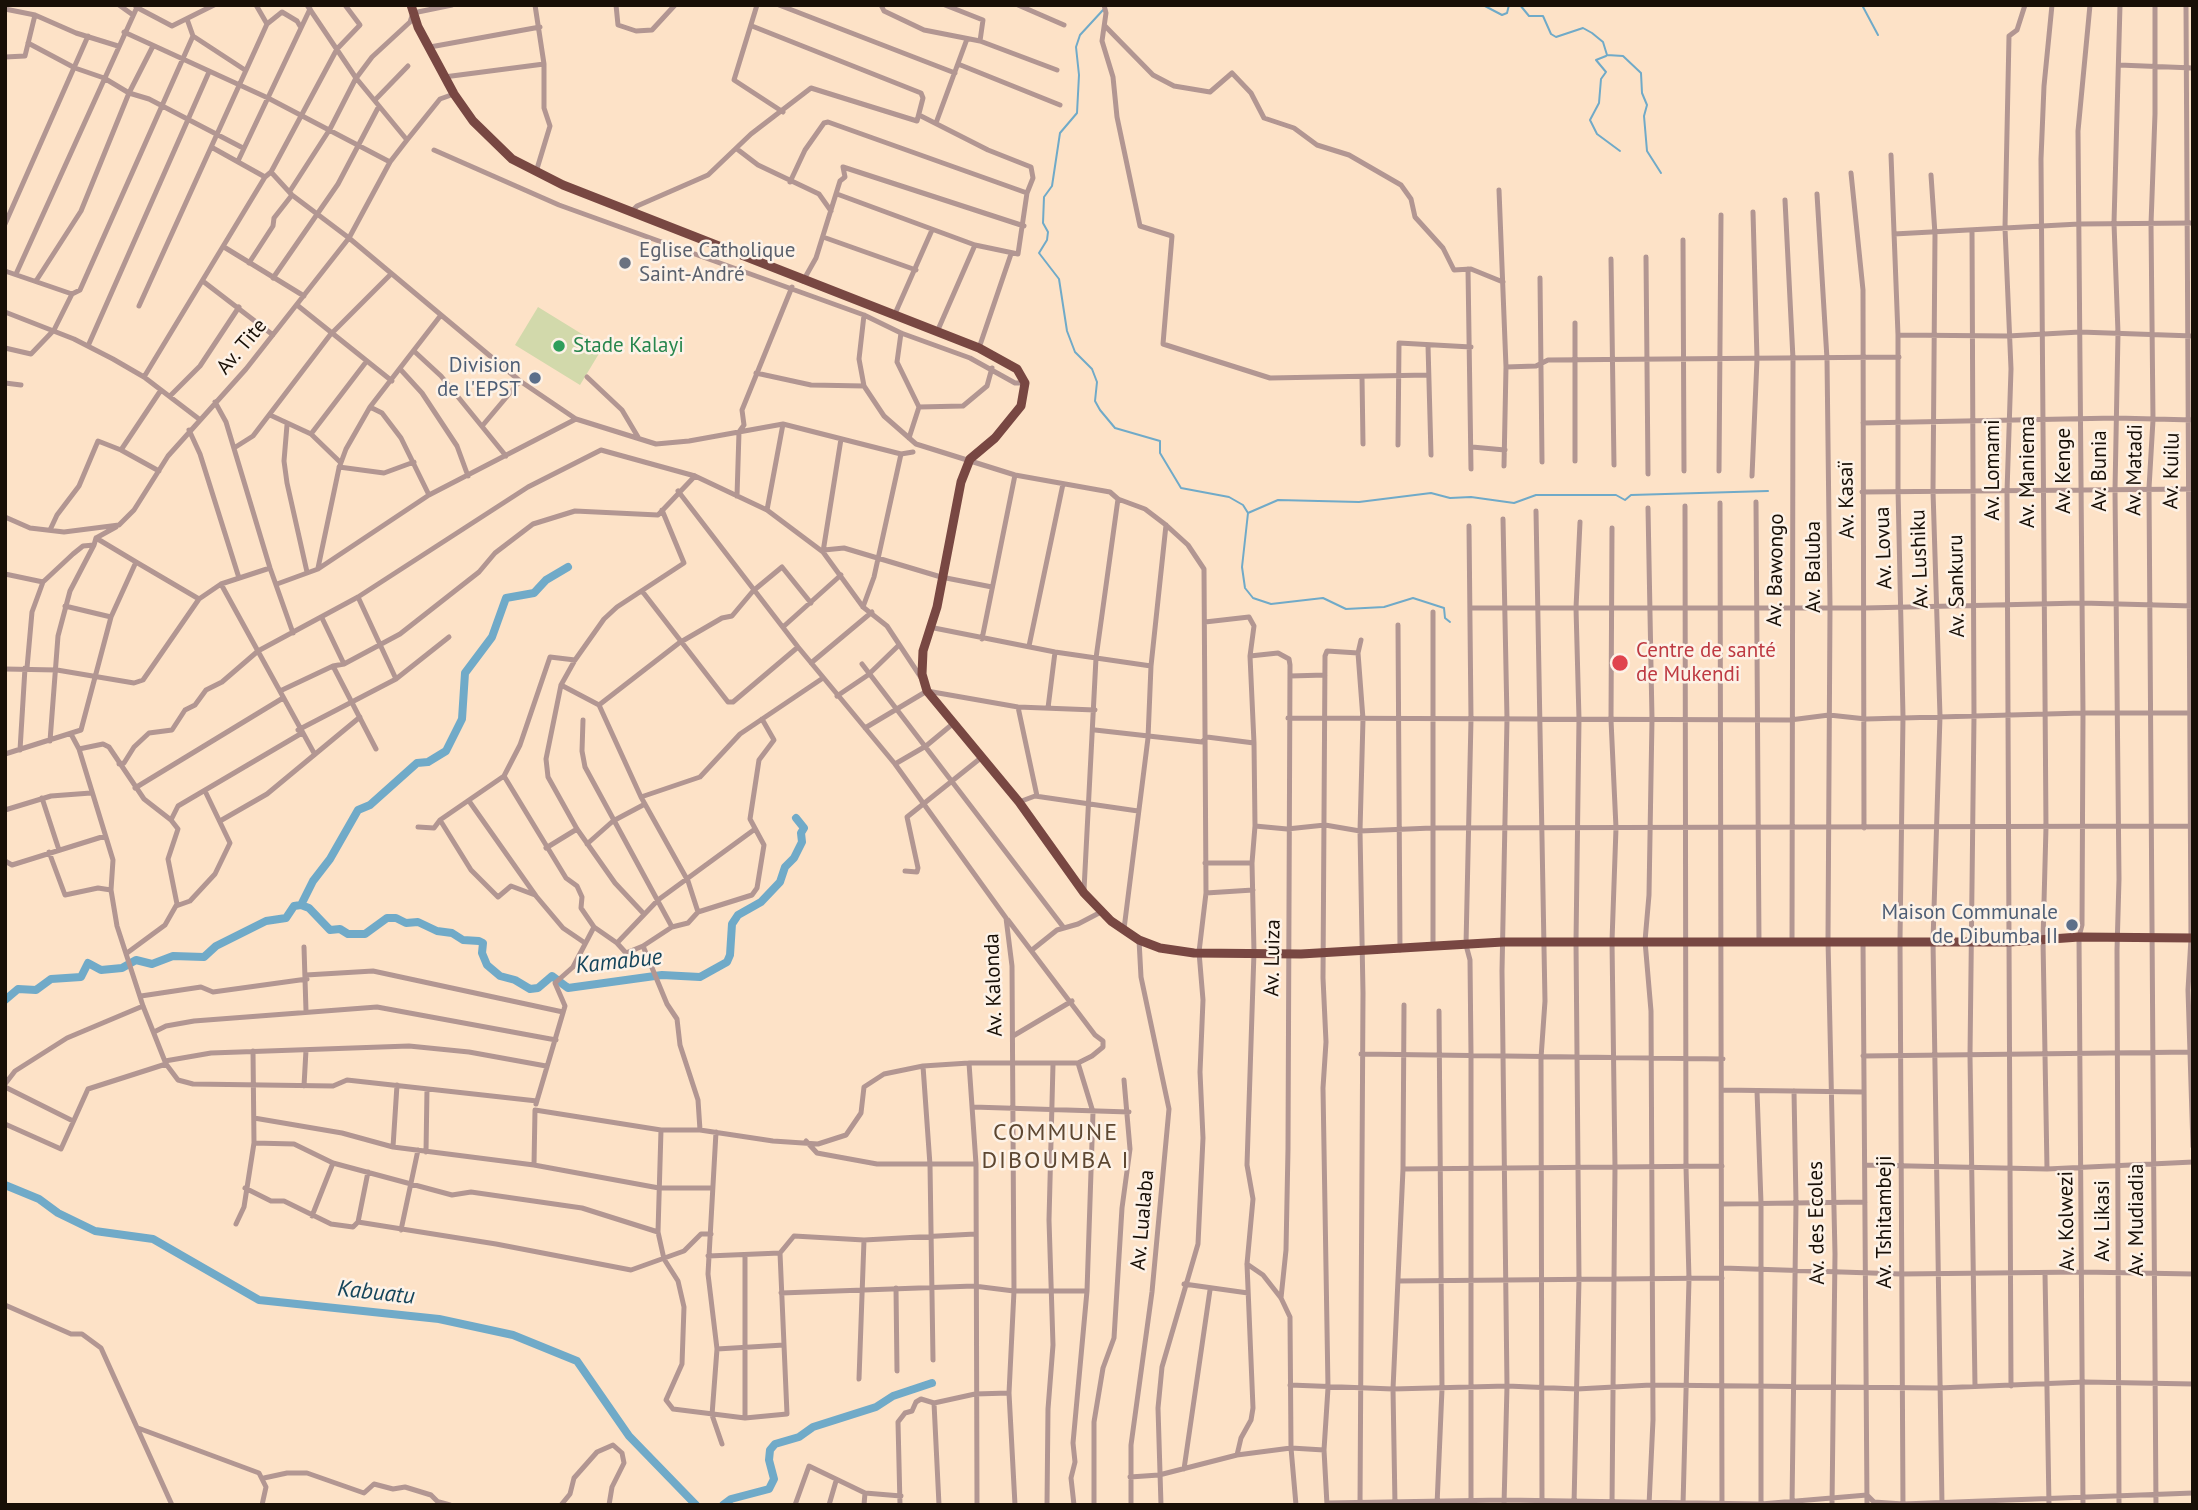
<!DOCTYPE html>
<html>
<head>
<meta charset="utf-8">
<style>
	body { margin:0 }
	#map { position:relative; width:2198px; height:1510px; overflow:hidden; background:#fde2c7; font-family:"PT Sans",sans-serif }
	canvas { display:block }
	.frame { position:absolute; inset:0; border:7px solid #180f06; pointer-events:none }
</style>
</head>
<body>
<div id="map">
<canvas width="2198" height="1510"></canvas>
<div class="frame"></div>
</div>
<script>
const ctx = document.querySelector('canvas').getContext('2d');
ctx.lineJoin = 'round';
function fill(path, color) {
  ctx.fillStyle = color;
  ctx.fill(path, 'evenodd');
}
function toPath(rows) {
  const path = new Path2D();
  for (const r of rows) {
    path.moveTo(r[0], r[1]);
    for (let i = 2; i < r.length; i += 2) path.lineTo(r[i], r[i + 1]);
  }
  return path;
}
function stroke(path, color, width, dash) {
  ctx.strokeStyle = color;
  ctx.lineWidth = width;
  ctx.lineCap = dash ? 'butt' : 'round';
  ctx.setLineDash(dash || []);
  ctx.stroke(path);
}
function label(font, color, halo, rows, align = 'center') {
  ctx.font = font + ' "PT Sans",sans-serif';
  ctx.lineWidth = 5;
  ctx.setLineDash([]);
  ctx.textBaseline = 'middle';
  ctx.strokeStyle = halo;
  ctx.fillStyle = color;
  for (const [text, x, y, turn = 0] of rows) {
    ctx.save();
    ctx.translate(x, y);
    ctx.rotate((+turn || 0) * Math.PI / 180);
    ctx.textAlign = isNaN(turn) ? turn : align;
    if (halo) ctx.strokeText(text, 0, 0);
    ctx.fillText(text, 0, 0);
    ctx.restore();
  }
}
const green = toPath([
	[538,307,603,347,580,385,515,345]
]);
const stream = toPath([
	[1483,5,1502,15,1507,13,1509,5],
	[1520,5,1529,16,1543,16,1551,34,1556,37,1583,28,1592,33,1603,42,1607,55,1623,56,1641,73,1642,93,1647,105,1644,116,1647,151,1661,173],
	[1862,5,1878,35],
	[1103,10,1080,35,1076,47,1079,75,1077,113,1060,133,1052,186,1044,197,1043,223,1048,232,1047,240,1039,253,1059,279,1067,331,1075,352,1092,369,1097,382,1095,401,1100,410,1115,428,1160,441,1160,453,1181,488,1229,497,1243,505,1248,513,1242,567,1245,588,1253,598,1271,604,1323,598,1346,609,1384,607,1413,598,1444,608,1445,618,1450,622],
	[1606,56,1596,60,1606,72,1601,79,1599,103,1590,120,1597,134,1620,151],
	[1248,513,1278,500,1359,502,1431,493,1450,498,1471,497,1514,503,1536,495,1616,495,1625,500,1631,495,1768,491]
]);
const river = toPath([
	[301,905,313,881,330,859,358,810,370,805,417,763,428,762,446,751,462,719,465,673,492,637,506,598,534,593,546,580,568,567],
	[5,1000,18,989,36,990,51,979,81,977,88,963,101,970,122,968,136,960,152,964,173,956,204,957,216,946,266,921,286,918,294,906,301,905,309,908,330,930,340,929,348,934,365,934,387,918,396,918,406,923,418,922,437,931,452,933,463,940,479,941,483,943,482,953,487,965,500,976,515,980,530,989,538,988,552,976,568,988,662,975,700,977,727,962,730,955,732,924,738,915,761,902,780,882,785,867,794,858,802,842,801,833,804,828,796,818],
	[5,1185,39,1199,58,1213,95,1231,153,1239,259,1300,439,1319,513,1335,577,1361,629,1436,696,1505],
	[723,1505,731,1499,769,1489,774,1479,769,1460,770,1450,775,1444,799,1437,813,1427,876,1407,893,1396,932,1383]
]);
const minor = toPath([
	[119,5,133,15],
	[256,5,267,24],
	[307,5,356,78,407,140],
	[535,5,544,64,544,108,550,126,536,172],
	[616,5,618,25,636,31,652,30,675,5],
	[757,5,734,80,783,112],
	[779,5,955,73],
	[881,5,884,11,924,30,980,41,1057,70],
	[945,5,983,20,980,41],
	[1018,5,1064,25],
	[1104,5,1106,13,1102,41,1113,77,1117,117,1140,226,1172,236,1163,344,1270,378,1428,375],
	[2155,5,2155,114,2151,224,2153,420,2149,488,2156,1505],
	[2186,5,2191,938,2188,990,2193,1147],
	[136,7,172,26,214,5],
	[5,9,35,15,76,33,118,46],
	[187,19,193,36,245,70],
	[1105,26,1153,75,1174,86,1210,92,1232,73,1251,93,1264,118,1294,128,1317,145,1349,155,1401,185,1411,199,1415,217,1443,248,1454,270,1471,269,1503,282],
	[124,32,268,98,390,162],
	[28,43,75,68,104,78,129,93,149,99,243,148],
	[430,47,540,27],
	[5,57,25,56,35,15],
	[958,64,1060,105],
	[2119,65,2193,68],
	[357,77,372,57,410,22,413,13,452,5],
	[444,77,544,64],
	[375,100,408,66],
	[936,123,967,39],
	[213,148,265,177],
	[737,149,758,165,819,194,831,211],
	[434,150,559,205,864,315,901,333,970,358,1015,383,1025,383],
	[1891,155,1898,335,1898,489,1903,716,1900,940,1903,1505],
	[238,161,310,9],
	[271,172,292,195,349,238,520,381,576,419,656,444,689,441,783,424,901,454,913,452],
	[1851,173,1863,290,1864,828],
	[1931,175,1935,234,1933,491,1940,716,1933,941,1942,1505],
	[790,182,805,150,824,123,828,122,1027,193],
	[1499,190,1506,367,1504,466],
	[290,191,330,129,356,78],
	[837,194,975,245,1018,254,1027,193,1033,178,1031,167,988,150,919,115],
	[1817,194,1827,359,1830,607,1828,940,1835,1254,1832,1505],
	[1785,200,1793,359,1792,940],
	[631,212,637,206,708,175,751,134,811,88,917,121,923,98,921,93,752,26],
	[5,224,88,36],
	[1972,230,1974,716,1970,1056,1975,1386],
	[1894,234,2079,224,2193,223],
	[823,237,916,270],
	[1683,240,1684,471],
	[224,247,304,296],
	[1646,257,1648,474],
	[1611,259,1614,465],
	[249,263,273,226,274,218,292,195],
	[1468,269,1471,469],
	[5,271,72,294],
	[16,274,138,5],
	[273,278,338,184,379,106],
	[1540,278,1542,462],
	[36,281,81,211,129,93,153,46],
	[803,281,816,258,840,181,845,177,843,167,1024,226],
	[204,282,273,335],
	[297,305,392,381],
	[139,306,267,24,282,12,297,21,300,26],
	[5,312,74,339,113,359,144,377,199,419],
	[864,315,859,359,864,386,884,416,916,444,1015,475,1110,492,1118,499,1145,509,1166,525,1188,545,1204,569,1206,893,1199,952,1203,1000,1200,1072,1203,1138,1198,1244,1162,1367,1158,1408,1161,1505],
	[894,316,932,230],
	[1575,323,1575,461],
	[937,332,975,245],
	[901,333,897,362,919,407,909,438],
	[1898,335,2008,336,2080,332,2193,336],
	[1428,345,1431,455],
	[88,346,209,72],
	[5,348,31,354,54,330,72,294,80,290,193,36],
	[979,348,1011,254],
	[415,352,441,376,506,456],
	[1506,367,1536,366,1548,360,1899,357],
	[401,370,422,393,457,446,468,476],
	[756,373,811,385,864,386],
	[144,377,265,177,271,172,337,49,360,25,345,5],
	[587,377,622,410,638,437],
	[1362,377,1363,444],
	[5,383,21,385],
	[170,396,200,366,239,307],
	[215,402,226,422,270,568,293,633],
	[370,407,382,413,401,438,429,495],
	[919,407,963,406,987,386,992,368],
	[270,415,311,434,340,462],
	[1863,423,2116,418,2193,420],
	[287,425,284,461,287,483,307,572],
	[483,425,520,381],
	[189,430,200,454,239,578],
	[311,434,366,362],
	[1398,445,1399,343,1471,347],
	[1472,447,1505,450],
	[234,448,253,436,330,335,391,274],
	[339,467,384,473,414,462],
	[159,471,121,450,161,390],
	[1719,471,1721,215],
	[1752,476,1757,359,1753,212],
	[678,491,798,647,895,764,1006,918,1012,966,1014,1291,1009,1393,1015,1505],
	[1862,492,2193,489],
	[737,496,739,432,744,425,742,410,792,287],
	[1756,502,1759,941],
	[1720,503,1722,1505],
	[1648,508,1652,719,1649,895,1645,941,1651,1011,1653,1420,1649,1505],
	[767,510,783,424],
	[1536,511,1545,1001,1541,1058,1542,1505],
	[5,517,30,528,64,532,119,525,134,510,168,456,246,369,349,238,390,162,407,140,440,99,454,94],
	[1503,519,1507,719,1502,971,1507,1386,1504,1505],
	[1469,526,1471,719,1466,945,1470,960,1471,1054,1471,1505],
	[50,530,57,515,79,486,98,441,121,450],
	[824,550,844,548,941,577,992,587],
	[823,552,841,439],
	[136,562,199,599],
	[318,568,339,468,346,449,370,407,441,315],
	[5,574,43,582],
	[221,584,314,753],
	[277,584,318,569,429,495,576,419],
	[642,591,728,702,733,702,798,647],
	[358,597,396,679],
	[65,606,111,617],
	[863,607,874,577,901,454],
	[1470,608,1865,608,2082,603,2193,606],
	[1433,612,1433,947],
	[322,618,344,664],
	[1205,622,1249,617,1254,626,1250,656,1254,743,1255,826,1252,863,1254,952,1247,1165,1253,1199,1247,1264,1253,1408,1251,1420,1241,1438,1237,1455],
	[1398,625,1400,950],
	[783,627,841,575],
	[929,627,1055,652,1151,666],
	[982,639,1015,475],
	[1029,646,1063,484],
	[1250,656,1278,653,1289,659,1290,665,1288,1149,1286,1250,1281,1298],
	[811,663,872,612],
	[862,664,1064,928],
	[333,666,376,749],
	[27,668,32,612,43,582,73,554,83,546,94,545,96,538,116,527],
	[5,669,57,670,134,683,143,680,199,599,221,584,270,568],
	[1290,676,1325,675],
	[561,685,599,705,641,797,688,881,698,912],
	[280,691,333,666,344,664,400,634,479,572,495,553,533,524,575,511,658,515,695,476],
	[837,696,868,675,898,646],
	[599,705,679,643,722,618,732,616,753,591,782,567,811,603],
	[1018,707,1037,796],
	[1048,708,1055,652],
	[1288,718,1790,720,1829,715,1866,719,2083,713,2193,713],
	[583,720,582,751,585,767,672,927],
	[865,728,927,691,1018,707,1095,710],
	[298,730,396,679,449,637],
	[1095,730,1202,742,1207,737,1254,743],
	[71,734,79,749,113,860,111,890,117,926,143,1006,166,1064,178,1080,193,1084,333,1086,347,1080,537,1101],
	[50,741,58,636,70,591,94,545],
	[79,749,103,744,109,747,144,799,171,820],
	[20,750,25,668],
	[5,754,81,730,111,617,136,562,96,538],
	[119,764,124,763,134,747,149,733,172,730,185,710,195,705,206,690,222,682,258,651,358,597,528,487,601,450,695,476,767,510,823,552,863,607,887,626,922,679],
	[895,764,926,746,955,722],
	[504,776,566,878,577,886,582,897,581,908,594,927,617,943,626,953,643,946,667,1004,677,1019,680,1045,698,1100,700,1130],
	[135,788,283,698],
	[641,797,700,777,740,734,823,678],
	[42,798,59,850],
	[469,801,536,896,563,928,585,943],
	[1019,802,1035,796,1138,811],
	[5,810,51,796,91,793],
	[440,820,471,870,498,897,511,886,535,895],
	[220,821,267,794,360,717],
	[1255,826,1287,829,1325,825,1360,831,1432,828,2192,826],
	[418,827,434,828,440,820,504,776,520,745,550,657,575,660],
	[587,844,613,821,645,804],
	[546,848,577,829],
	[49,852,65,895,98,888,111,890],
	[5,861,12,865,105,836],
	[1205,863,1252,863],
	[905,871,917,872,918,868,907,817,982,757],
	[1084,890,1096,658,1118,499],
	[1206,893,1253,890],
	[176,906,190,901,215,874,230,843,205,791],
	[644,914,615,883,577,829,548,777,546,759,561,685,575,660,604,619,617,607,684,563,662,510],
	[1124,929,1148,738,1151,666,1166,525],
	[1863,941,1867,1505],
	[617,943,658,900,755,829],
	[643,946,672,927,688,923,698,912,752,895,757,888,764,845,750,819,759,760,774,740,762,719],
	[304,947,306,1011],
	[1032,950,1057,930,1078,924,1101,912],
	[127,953,165,925,177,904,168,859,178,829,171,820,178,806,302,733],
	[306,975,373,971,563,1012],
	[141,996,201,987,213,992,307,979],
	[154,1032,166,1026,194,1021,377,1007,556,1040],
	[1013,1036,1072,1001],
	[1361,1054,1723,1059],
	[1863,1056,2192,1052],
	[165,1061,211,1053,409,1046,469,1052,546,1066],
	[969,1063,976,1164,977,1505],
	[923,1066,930,1165,933,1360],
	[5,1084,15,1071,67,1038,143,1006],
	[304,1086,306,1050],
	[5,1087,73,1121],
	[1722,1090,1863,1092],
	[1757,1091,1761,1203,1761,1504],
	[536,1104,565,1006,555,983,573,967,594,927],
	[973,1107,1129,1112],
	[254,1118,342,1133,393,1147,534,1165,659,1188,711,1188],
	[5,1124,61,1149,88,1089,166,1064],
	[661,1130,658,1232,664,1259,678,1281,684,1307,682,1364,666,1400,673,1409,745,1418,787,1414,780,1253],
	[716,1132,708,1274,717,1349,712,1415,722,1444],
	[806,1141,817,1153,877,1164,976,1164],
	[254,1143,294,1144,333,1163,452,1195,471,1192,582,1208,658,1232],
	[393,1147,397,1085],
	[426,1152,427,1089],
	[534,1165,535,1110,661,1130,700,1130,773,1141,818,1144,846,1135,861,1113,864,1087,884,1074,923,1066,969,1063,1078,1063,1092,1056,1103,1047,1103,1041,1095,1035,1008,920],
	[1866,1165,2047,1169,2193,1162],
	[1403,1169,1722,1166],
	[2047,1169,2043,940,2046,827,2041,159,2044,86,2052,5],
	[245,1188,271,1201,284,1201,331,1224,353,1227,358,1222,368,1172],
	[1723,1204,1865,1202],
	[312,1216,333,1163],
	[358,1222,496,1244,631,1270,684,1251,701,1234,711,1234],
	[236,1224,244,1207,254,1143,253,1051],
	[401,1230,418,1150],
	[708,1256,780,1253,794,1236,864,1240,975,1234],
	[745,1256,745,1418],
	[1247,1264,1263,1275,1281,1298,1290,1317,1291,1448,1296,1505],
	[1723,1268,1901,1274,2083,1272,2193,1274],
	[2045,1273,2049,1505],
	[1398,1281,1722,1278],
	[1184,1284,1248,1293],
	[896,1288,897,1371],
	[781,1293,974,1286,1014,1291,1087,1291],
	[5,1305,71,1334,82,1334,101,1348,172,1505],
	[717,1349,784,1345],
	[859,1379,864,1240],
	[1290,1385,1393,1389,1507,1386,1577,1389,1651,1385,1938,1388,2085,1382,2193,1384],
	[2011,1386,2007,492,2011,369,2005,228,2009,36,2017,30,2025,5],
	[934,1403,939,1505],
	[138,1428,259,1473,266,1487,262,1505],
	[1184,1469,1210,1290],
	[1130,1477,1159,1475,1237,1455,1291,1448,1324,1450],
	[264,1478,287,1473,307,1473,364,1493,374,1484,393,1489,405,1487,431,1495,441,1505],
	[439,1502,450,1505],
	[1327,1503,1504,1500,1761,1504,1867,1495,1874,1502,1903,1504,2193,1493],
	[561,1505,570,1494,574,1478,597,1452,613,1445,622,1453,624,1463,612,1487,609,1505],
	[795,1505,809,1466,865,1493,901,1496],
	[829,1505,836,1481],
	[864,1505,865,1493],
	[900,1505,898,1422,905,1413,912,1411,916,1402,921,1399,934,1403,975,1394,1009,1393],
	[1047,1505,1048,1409,1053,1345,1049,1220,1053,1064],
	[1074,1505,1071,1478,1075,1462,1073,1443,1087,1291,1093,1112,1078,1063],
	[1094,1505,1094,1422,1103,1368,1114,1338,1122,1208,1130,1149,1124,1080],
	[1131,1505,1131,1445,1152,1292,1169,1109,1141,977,1139,940],
	[1327,1505,1324,1450,1328,1388,1323,1088,1326,1042,1323,978,1325,656,1327,651,1358,653],
	[1360,1505,1363,993,1360,831,1363,719,1358,653,1361,640],
	[1395,1505,1393,1389,1403,1169,1404,1005],
	[1437,1505,1442,1389,1439,1011],
	[1574,1505,1579,1279,1576,942,1579,719,1576,608,1580,522],
	[1612,1505,1615,1167,1612,941,1616,828,1611,720,1612,528],
	[1683,1505,1689,1279,1686,1167,1685,506],
	[1792,1505,1796,1203,1794,1091],
	[2083,1505,2079,937,2082,925,2083,713,2078,131,2090,5],
	[2119,1505,2117,950,2119,879,2115,490,2118,333,2114,223,2120,5]
]);
const trunk = toPath([
	[411,5,418,27,454,94,473,121,512,159,563,185,979,348,1017,369,1025,383,1021,406,995,438,970,459,961,482,937,607,923,651,922,674,927,691,1019,802,1084,893,1111,921,1139,940,1160,948,1194,953,1301,954,1503,942,2010,942,2079,937,2193,938]
]);
const markers = [
	[625,263,7,"#6b7280"],
	[559,346,7,"#2e9e5b"],
	[535,378,7,"#5c6f8a"],
	[1620,663,9,"#e0444e"],
	[2072,925,7,"#5c6f8a"]
];
const worshipNames = [
	["Eglise Catholique",639,251],
	["Saint-André",639,275]
];
const leisureNames = [
	["Stade Kalayi",573,346]
];
const streetNames = [
	["Av. Tite",242,347,-50],
	["Av. Lomami",1993,470,-90],
	["Av. Matadi",2135,470,-89],
	["Av. Kenge",2064,471,-90],
	["Av. Bunia",2100,471,-90],
	["Av. Kuilu",2172,471,-89],
	["Av. Maniema",2028,472,-90],
	["Av. Kasaï",1847,500,-91],
	["Av. Lovua",1884,548,-92],
	["Av. Lushiku",1920,559,-92],
	["Av. Baluba",1814,567,-90],
	["Av. Bawongo",1776,570,-89],
	["Av. Sankuru",1957,586,-91],
	["Av. Luiza",1273,958,-89],
	["Av. Kalonda",994,985,-92],
	["Av. Lualaba",1143,1220,-85],
	["Av. Mudiadia",2137,1220,-90],
	["Av. Kolwezi",2067,1221,-91],
	["Av. Likasi",2103,1221,-90],
	["Av. Tshitambeji",1885,1222,-90],
	["Av. des Ecoles",1817,1223,-91]
];
const serviceNames = [
	["Division",521,366],
	["de l'EPST",521,390],
	["Maison Communale",2058,913],
	["de Dibumba II",2058,937]
];
const healthNames = [
	["Centre de santé",1636,651],
	["de Mukendi",1636,675]
];
const waterNames = [
	["Kamabue",619,962,-6],
	["Kabuatu",376,1293,6]
];
const quarterNames = [
	["COMMUNE",1056,1133],
	["DIBOUMBA I",1056,1161]
];
fill(green, '#d2d9ab');
stroke(stream, '#70aac8', 2);
stroke(river, '#70aac8', 8);
stroke(minor, '#b29692', 5);
stroke(trunk, '#784742', 9);
for (const [x, y, r, color] of markers) {
  const dot = new Path2D();
  dot.arc(x, y, r, 0, 2 * Math.PI);
  ctx.fillStyle = color;
  ctx.fill(dot);
  stroke(dot, '#fdf2e7', 2.5);
}
label('21px', '#5b616d', '#fdf2e7', worshipNames, 'left');
label('21px', '#27864d', '#fdf2e7', leisureNames, 'left');
label('21px', '#180f06', '#fdf2e7', streetNames);
label('21px', '#4e5e75', '#fdf2e7', serviceNames, 'right');
label('21px', '#be3a42', '#fdf2e7', healthNames, 'left');
label('italic 23px', '#15455b', '#fdf2e7', waterNames);
ctx.letterSpacing = '2px';
label('24px', '#5d4731', '#fdf2e7', quarterNames);
ctx.letterSpacing = '0px';
</script>
</body>
</html>
